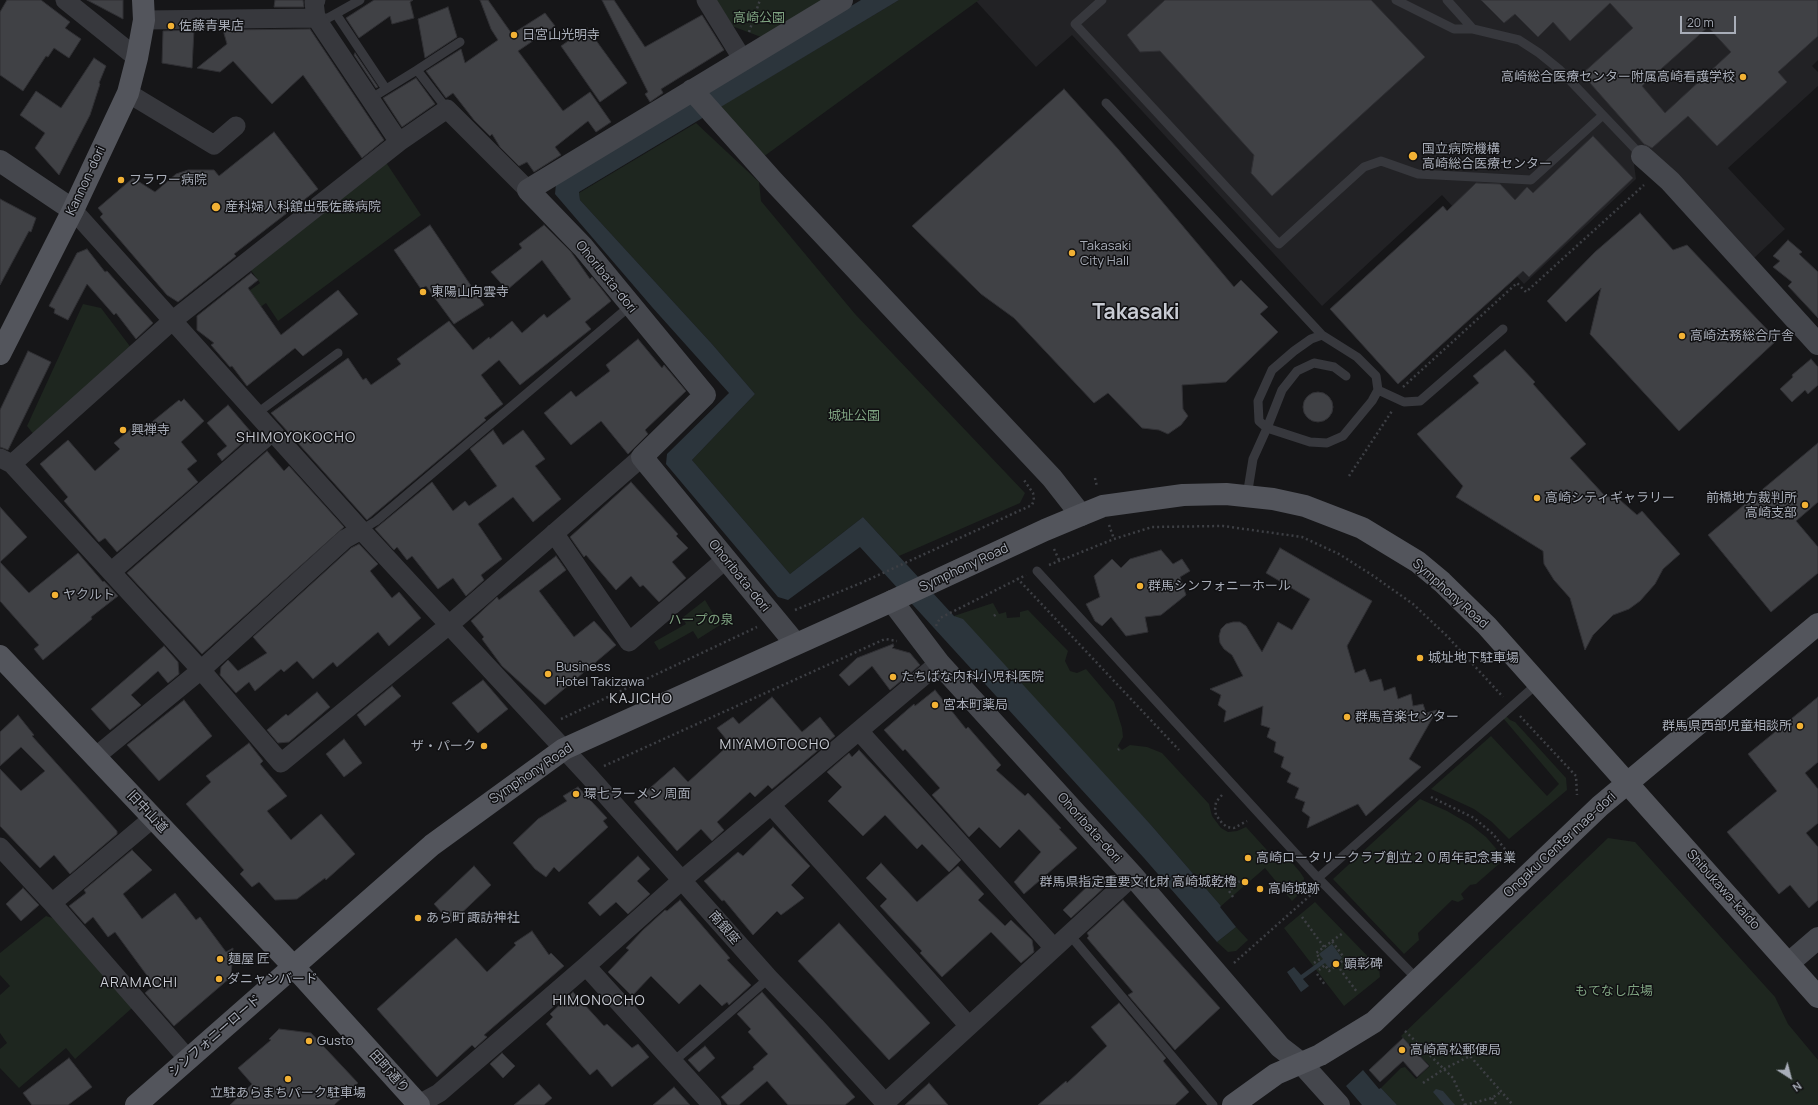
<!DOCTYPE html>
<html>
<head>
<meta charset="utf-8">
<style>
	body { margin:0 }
	#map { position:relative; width:1818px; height:1105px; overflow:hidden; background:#161618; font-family:Manrope,sans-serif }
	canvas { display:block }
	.north { position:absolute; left:1770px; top:1057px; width:40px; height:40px; -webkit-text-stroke:3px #111113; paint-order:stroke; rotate:144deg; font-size:11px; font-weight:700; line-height:16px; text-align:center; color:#a8adb8 }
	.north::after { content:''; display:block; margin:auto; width:14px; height:18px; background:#a8adb8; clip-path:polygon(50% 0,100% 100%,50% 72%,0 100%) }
	.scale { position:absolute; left:1680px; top:16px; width:56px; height:18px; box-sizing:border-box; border:2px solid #a8adb8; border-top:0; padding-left:5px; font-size:12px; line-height:14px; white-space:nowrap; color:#a8adb8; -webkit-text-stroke:3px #111113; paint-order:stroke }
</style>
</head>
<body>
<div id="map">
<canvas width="1818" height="1105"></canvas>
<div class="north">N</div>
<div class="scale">20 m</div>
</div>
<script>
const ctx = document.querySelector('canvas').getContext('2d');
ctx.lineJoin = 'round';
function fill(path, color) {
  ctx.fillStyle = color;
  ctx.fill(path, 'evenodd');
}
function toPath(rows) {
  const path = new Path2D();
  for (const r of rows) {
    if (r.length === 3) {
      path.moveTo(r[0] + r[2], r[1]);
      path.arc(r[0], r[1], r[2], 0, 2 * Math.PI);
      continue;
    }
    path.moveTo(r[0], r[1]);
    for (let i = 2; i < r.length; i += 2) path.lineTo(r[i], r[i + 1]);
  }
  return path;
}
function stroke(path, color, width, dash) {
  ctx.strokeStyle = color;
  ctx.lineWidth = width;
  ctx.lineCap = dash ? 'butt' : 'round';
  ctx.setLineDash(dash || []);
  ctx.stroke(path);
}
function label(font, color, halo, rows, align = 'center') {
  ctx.font = font + ' Manrope,"Noto Sans JP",sans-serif';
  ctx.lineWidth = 3;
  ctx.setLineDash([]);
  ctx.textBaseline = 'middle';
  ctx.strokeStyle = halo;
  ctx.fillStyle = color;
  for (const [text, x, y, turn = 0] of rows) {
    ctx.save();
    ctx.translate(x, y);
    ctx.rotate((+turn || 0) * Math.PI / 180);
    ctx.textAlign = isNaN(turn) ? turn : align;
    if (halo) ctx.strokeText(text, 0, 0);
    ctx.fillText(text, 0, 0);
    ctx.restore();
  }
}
const built = toPath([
	[979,0,1818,0,1818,60,1812,66,1818,72,1818,86,1728,168,1785,229,1754,258,1650,148,1634,164,1636,179,1524,284,1442,195,1322,306,1072,35,1036,67,976,1]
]);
const green = toPath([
	[710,0,823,0,761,37,724,23],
	[899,0,979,0,763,157,718,108],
	[696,123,759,182,761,201,855,314,1025,493,1020,503,899,556,863,517,790,574,692,460,755,394,712,344,580,200,579,193],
	[385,161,421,215,278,321,266,303,246,317,235,301,260,283,250,269],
	[83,304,101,308,132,349,35,436,27,426],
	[705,600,720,625,698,639,693,631,659,650,654,642,686,624,682,618],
	[993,603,999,614,1006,612,1007,618,1020,617,1020,612,1028,610,1068,651,1065,661,1070,671,1077,673,1086,669,1114,702,1122,728,1123,737,1118,746,1122,750,1130,745,1147,747,1162,753,1209,804,1212,816,1221,828,1228,832,1237,831,1246,827,1275,859,1283,852,1300,872,1304,878,1303,887,1297,896,1292,901,1265,868,1221,906,1151,825,954,616],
	[1506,716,1510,720,1515,722,1566,778,1567,790,1509,839,1492,822,1474,809,1431,789,1491,736,1547,796,1559,784,1503,718],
	[1420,799,1447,811,1471,825,1486,837,1500,853,1500,863,1476,884,1470,885,1461,894,1464,899,1458,902,1452,900,1418,933,1419,940,1404,954,1333,879],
	[1608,838,1635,842,1775,997,1788,1024,1818,1060,1818,1105,1397,1105,1381,1088,1401,1068,1405,1067,1416,1079,1430,1066,1401,1036],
	[1315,902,1379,968,1380,977,1344,1006,1284,928],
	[46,916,56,919,132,1008,75,1059,66,1048,19,1088,0,1068,0,1049,7,1043,0,1033,0,995,10,986,0,975,0,953],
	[1236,927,1248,940,1236,951,1228,952,1217,942]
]);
const water = toPath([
	[861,0,899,0,579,192,580,200,712,344,755,394,692,460,790,574,863,517,954,616,963,619,1151,825,1221,906,1220,907,1236,927,1217,942,1144,858,860,547,788,600,778,597,666,464,667,454,729,393,652,307,555,194,556,184],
	[1332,944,1342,958,1329,968,1325,963,1303,979,1309,986,1301,992,1287,972,1294,967,1301,975,1323,959,1319,954],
	[1363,1070,1379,1089,1381,1088,1397,1105,1362,1105,1346,1086],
	[1436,1089,1443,1091,1455,1105,1444,1105,1433,1092]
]);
const building = toPath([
	[7,0,41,0,70,22,65,28,81,39,69,58,54,48,48,57,46,56,23,91,0,75,0,12,7,0],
	[87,0,123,0,123,19,87,0],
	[275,0,303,0,304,7,274,7,275,0],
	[374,0,413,0,410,2,414,18,392,24,390,16,359,38,346,18,374,0],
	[480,0,488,0,512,34,545,13,555,26,518,51,563,111,590,92,611,122,596,132,588,121,555,147,561,155,534,172,527,162,519,166,500,147,492,134,490,136,474,120,453,93,446,98,426,71,461,49,465,63,498,40,491,29,480,0],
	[602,0,614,0,645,47,702,15,724,50,661,89,663,93,650,102,645,94,648,92,602,0],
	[1165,0,1371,0,1425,57,1272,196,1251,173,1254,155,1160,51,1140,52,1127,35,1165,0],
	[1481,0,1818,0,1818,36,1778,72,1787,82,1717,146,1688,116,1652,148,1644,144,1582,74,1633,28,1610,3,1570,41,1553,22,1538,37,1515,14,1504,23,1481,0],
	[1708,27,1731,52,1665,113,1642,86,1708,27],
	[448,7,457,37,425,58,418,19,448,7],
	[587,28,627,83,600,102,561,46,587,28],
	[310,29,384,140,362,158,303,75,272,104,233,61,220,72,197,68,227,44,223,30,310,29],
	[194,30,192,68,162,63,163,31,194,30],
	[355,53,378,87,376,88,354,55,355,53],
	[94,58,106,66,99,83,100,84,90,115,59,175,35,148,45,133,20,115,36,91,61,108,94,58],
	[416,78,435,104,402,127,383,98,416,78],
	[1064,89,1118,149,1234,287,1241,280,1268,307,1260,314,1278,332,1226,382,1182,385,1183,409,1188,416,1181,425,1168,434,1159,430,1142,428,1108,393,1094,403,1014,318,981,294,912,226,1064,89],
	[274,132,318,189,234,254,236,256,178,302,167,295,100,217,103,214,98,208,133,178,155,192,176,174,188,170,214,170,219,176,274,132],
	[1593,136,1633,178,1529,277,1523,271,1398,384,1330,309,1443,206,1447,211,1476,183,1500,184,1515,200,1527,187,1533,193,1593,136],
	[0,199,36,218,31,232,29,231,0,285,0,199],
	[1640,213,1673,250,1687,245,1777,340,1679,431,1590,334,1601,288,1566,322,1547,301,1595,252,1640,213],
	[430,225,484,305,454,324,426,286,421,289,394,250,430,225],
	[544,225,571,252,590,279,592,277,611,301,585,322,591,329,520,385,499,360,481,375,503,404,484,418,486,420,367,520,271,413,348,358,363,380,366,378,371,385,401,364,397,359,449,321,473,350,489,337,490,339,512,321,522,333,544,314,547,318,571,299,542,260,507,290,491,272,522,248,519,244,544,225],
	[1788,240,1802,252,1799,254,1818,272,1818,318,1788,286,1792,282,1773,267,1780,261,1773,256,1788,240],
	[87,249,105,272,107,271,153,323,136,339,116,313,114,315,87,284,68,320,54,313,55,309,49,306,77,253,87,249],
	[251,273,258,280,248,288,281,335,338,290,358,314,303,356,295,348,247,386,232,366,230,367,211,345,214,343,197,330,197,316,251,273],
	[638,339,662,368,664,365,686,391,645,430,648,434,628,454,601,421,571,445,544,413,571,391,576,397,610,371,606,365,638,339],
	[1505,350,1535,382,1533,384,1586,444,1570,458,1605,496,1620,500,1637,515,1642,511,1680,554,1663,569,1655,584,1640,601,1629,609,1613,615,1593,635,1585,650,1570,598,1554,580,1544,564,1543,551,1456,497,1463,486,1417,434,1479,383,1473,376,1505,350],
	[28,351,51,362,8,450,0,447,0,410,28,351],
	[1811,359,1818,367,1818,385,1808,394,1805,390,1792,402,1780,389,1793,377,1792,375,1811,359],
	[1318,407,15],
	[184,399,204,421,181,442,197,461,187,469,198,482,117,552,105,538,99,542,64,501,68,497,40,464,68,440,95,471,120,449,114,443,137,424,142,430,179,400,181,402,184,399],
	[228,405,251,432,249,437,222,461,217,454,227,446,207,423,228,405],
	[493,430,503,445,523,430,545,459,535,466,561,499,533,522,513,497,478,524,502,559,481,575,484,580,466,596,453,578,438,589,412,556,407,560,397,547,394,550,375,529,432,482,453,511,465,501,469,506,497,486,470,449,493,430],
	[1818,443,1818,502,1796,521,1818,547,1818,573,1771,612,1708,535,1818,443],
	[267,451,284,471,289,466,344,527,202,654,127,573,267,451],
	[631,482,678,534,676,536,688,548,672,562,686,578,659,602,643,585,640,587,631,576,616,590,586,555,584,557,570,537,631,482],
	[0,507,27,537,0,562,29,593,78,553,103,582,104,581,118,596,91,617,92,619,43,660,34,649,39,645,0,601,0,507],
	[359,544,378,564,370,571,392,598,399,592,421,618,389,646,378,632,337,667,333,662,313,679,297,661,284,672,281,669,255,691,249,682,236,693,220,675,221,667,228,660,238,671,267,653,253,637,351,548,359,544],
	[1280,548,1372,601,1347,646,1355,673,1365,669,1370,682,1381,679,1384,691,1395,687,1398,699,1411,694,1413,706,1423,704,1426,713,1437,710,1409,759,1421,767,1366,816,1358,804,1307,828,1310,817,1302,811,1305,802,1295,798,1299,788,1287,782,1291,773,1281,767,1284,757,1274,752,1276,742,1267,737,1270,728,1261,725,1263,706,1224,722,1226,711,1218,705,1221,695,1210,689,1243,676,1232,655,1224,649,1220,643,1219,636,1221,629,1226,624,1233,622,1240,622,1246,626,1262,652,1278,622,1292,630,1310,599,1266,573,1280,548],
	[1161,550,1173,564,1182,559,1190,571,1180,577,1186,595,1161,615,1145,617,1148,632,1126,636,1111,617,1102,626,1095,621,1086,604,1100,597,1094,576,1112,559,1121,568,1130,559,1161,550],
	[556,556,566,570,539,591,574,637,594,621,616,645,545,705,502,666,482,639,484,637,471,621,497,597,499,600,556,556],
	[893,644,894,646,892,648,910,653,920,665,890,690,872,666,849,686,839,675,857,658,893,644],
	[164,646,178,662,179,674,168,683,158,671,131,695,141,705,110,730,91,709,164,646],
	[483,680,508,709,478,733,452,703,483,680],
	[392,686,401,696,365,726,357,715,392,686],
	[935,690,966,729,968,727,1001,765,996,770,1025,796,1028,793,1061,828,1059,829,1077,848,1024,894,1014,882,1041,852,1019,829,1000,848,979,827,969,837,932,795,940,788,905,749,903,751,884,730,914,704,915,706,935,690],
	[317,692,330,707,289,742,278,743,267,730,286,714,288,716,317,692],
	[772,697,802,732,820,717,835,736,772,789,768,785,755,797,750,792,717,822,724,830,712,841,701,829,677,851,634,802,674,767,688,782,730,744,717,728,733,717,739,724,772,697],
	[1818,697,1818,762,1805,773,1818,789,1818,823,1806,833,1818,847,1818,900,1809,908,1790,885,1779,894,1727,832,1777,791,1748,754,1818,697],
	[184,700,212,736,159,781,127,745,184,700],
	[18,715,34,735,32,736,117,831,117,834,70,874,54,855,40,868,0,826,0,769,21,791,45,771,21,747,0,766,0,732,18,715],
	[344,739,362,763,344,777,326,754,344,739],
	[249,743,263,761,260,764,287,796,267,811,291,840,321,814,355,854,326,880,325,878,297,899,275,900,259,882,252,887,240,874,244,870,186,804,211,782,206,776,249,743],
	[859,750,961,860,949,872,922,844,917,849,885,815,863,836,828,801,842,787,827,772,849,753,852,757,859,750],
	[578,787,607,818,603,821,608,827,559,872,554,867,546,877,535,869,513,843,538,819,567,801,563,796,578,787],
	[773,827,810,866,791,885,804,898,781,915,777,911,753,935,724,900,722,901,704,881,738,852,743,856,773,827],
	[132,850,152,870,123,894,142,919,175,893,196,920,200,917,226,952,233,948,231,977,174,1026,145,993,154,985,115,932,108,937,93,917,85,924,69,906,86,893,84,890,132,850],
	[638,856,650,869,637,881,650,894,628,914,616,902,600,916,588,903,638,856],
	[881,863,917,902,958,866,984,894,978,900,1005,926,1011,920,1032,940,1034,952,1021,963,991,932,942,977,920,953,922,951,880,906,887,899,866,878,881,863],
	[474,866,491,885,451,923,434,904,474,866],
	[1099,875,1108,884,1071,918,1063,910,1099,875],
	[23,888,39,905,21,921,6,904,23,888],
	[680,900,730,958,727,960,751,985,729,1005,727,1002,722,1006,700,984,679,1004,651,976,632,996,608,972,629,950,626,948,643,930,665,910,667,911,680,900],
	[1123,900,1220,1008,1175,1050,1128,995,1133,992,1087,938,1089,936,1087,933,1123,900],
	[839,923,930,1023,889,1060,798,961,839,923],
	[532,931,549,955,551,953,564,966,484,1035,487,1037,475,1048,472,1045,437,1077,377,1009,456,938,487,972,516,945,514,943,532,931],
	[573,992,604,1026,607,1024,632,1048,638,1044,649,1057,612,1087,597,1069,590,1075,546,1024,553,1017,550,1014,573,992],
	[762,992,855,1097,845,1105,788,1105,767,1081,739,1105,728,1105,721,1097,754,1069,753,1067,768,1054,748,1032,751,1029,737,1014,762,992],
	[1119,1003,1166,1058,1163,1061,1189,1092,1175,1105,1038,1105,1066,1081,1067,1083,1107,1046,1091,1027,1119,1003],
	[279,1029,311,1033,358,1083,334,1105,230,1105,252,1084,238,1068,271,1040,269,1039,279,1029],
	[1403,1038,1429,1066,1417,1077,1403,1061,1380,1082,1369,1070,1403,1038],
	[705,1046,715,1058,699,1072,688,1060,705,1046],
	[502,1053,515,1066,503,1078,490,1064,502,1053],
	[69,1058,92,1087,68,1105,32,1105,23,1093,69,1058],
	[929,1083,948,1105,905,1105,929,1083],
	[539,1084,552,1098,544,1105,514,1105,539,1084],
	[674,1087,690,1105,653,1105,674,1087]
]);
const path = toPath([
	[749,32,760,0],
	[1403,387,1517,283,1526,292,1644,185],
	[1349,476,1392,411],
	[1095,478,1097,487],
	[1109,525,1114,539],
	[1054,549,1059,560],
	[1049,565,1114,539,1152,527,1223,526,1302,537,1339,554,1372,575,1413,604,1447,636,1503,697],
	[1017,578,1179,750],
	[795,610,861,583,1032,505,1034,500,1033,493,1024,480],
	[994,616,996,614],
	[936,626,940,618,1026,575],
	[1520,716,1576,776,1577,795],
	[561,719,757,627],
	[1118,750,1119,749],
	[604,766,885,639,897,641],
	[1222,795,1216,802,1215,810,1216,815,1222,823,1227,827,1234,828,1247,821],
	[1431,797,1474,818,1493,834,1512,858],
	[1233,897,1229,891,1241,880],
	[1302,917,1324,947],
	[1332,941,1343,933],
	[1345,959,1365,957],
	[1234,963,1314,892],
	[1314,963,1320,959,1316,953,1332,941,1345,959,1329,971,1325,965,1319,970],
	[1337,965,1357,992],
	[1317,974,1325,985],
	[1405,1031,1453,1078,1465,1105],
	[1423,1083,1444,1069,1470,1056,1513,1105],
	[1492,1098,1497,1105],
	[1465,1105,1492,1098,1501,1092]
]);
const lane = toPath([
	[1102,0,1075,24,1279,244,1364,167,1381,161,1418,174,1531,180,1603,115],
	[1396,0,1454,29,1473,29,1519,40,1539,53,1560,70,1642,156],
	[1447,0,1473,29],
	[336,14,386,89],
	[316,18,328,18,360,0],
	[417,70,460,42],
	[370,99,417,70,447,109],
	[1106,103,1322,335],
	[1322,335,1357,357,1376,376,1378,390,1372,401,1343,436,1327,443,1310,442,1267,428,1259,421,1258,401,1272,370,1294,351,1311,339,1322,335],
	[1378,390,1404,402,1420,401,1503,329],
	[256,414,338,353],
	[1247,496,1253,459,1267,428,1282,390,1297,371,1314,363,1334,367,1346,376],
	[361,530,376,521,630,306],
	[1037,571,1318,878,1418,980],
	[1318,878,1538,683],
	[1069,934,1213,1105],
	[673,1062,769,978]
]);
const street = toPath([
	[65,0,137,58],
	[316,0,314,2,316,18,399,142],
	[706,0,743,60],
	[144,20,316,18],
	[128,93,214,145,236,126],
	[73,210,361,530,588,775,769,978,815,1026,887,1105],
	[0,458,12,464,201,670,281,763,449,625,642,457],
	[12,464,172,321,399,142,447,109,528,190],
	[554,533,629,642,726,559],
	[111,572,272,432],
	[859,731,1054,948],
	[95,757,201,670,345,539,361,530],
	[771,805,969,1026],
	[0,847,52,903,188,1059],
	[52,903,153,818],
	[586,966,712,1105],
	[885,1103,1133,876],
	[417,1105,439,1093,586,966,682,880,939,663]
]);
const secondary = toPath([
	[692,90,774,182,1052,478,1081,515],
	[1642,156,1670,181,1818,344],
	[0,161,73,210],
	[892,601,939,663,1133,876,1280,1047,1302,1064,1339,1105],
	[795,643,642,457,705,395,583,247,528,190,842,0],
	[1789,963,1818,938]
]);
const primary = toPath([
	[0,354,73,210,128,93,137,58,144,20,143,0],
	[0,656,294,967,419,1105],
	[136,1105,432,845,564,749,892,601,1045,530,1081,515,1103,506,1183,495,1226,494,1273,499,1305,506,1362,528,1418,562,1442,582,1487,626,1818,997],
	[1233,1105,1276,1074,1320,1055,1374,1022,1600,806,1818,624]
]);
const markers = [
	[171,26,4,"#f2b134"],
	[514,35,4,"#f2b134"],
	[1743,77,4,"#f2b134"],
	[1413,156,5,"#f2b134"],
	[121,180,4,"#f2b134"],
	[216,207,5,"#f2b134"],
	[1072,253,4,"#f2b134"],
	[423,292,4,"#f2b134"],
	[1682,336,4,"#f2b134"],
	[123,430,4,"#f2b134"],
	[1537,498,4,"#f2b134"],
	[1805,505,4,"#f2b134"],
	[1140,586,4,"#f2b134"],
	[55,595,4,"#f2b134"],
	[1420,658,4,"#f2b134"],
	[548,674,4,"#f2b134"],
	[893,677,4,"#f2b134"],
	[935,705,4,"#f2b134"],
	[1347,717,4,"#f2b134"],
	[1800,726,4,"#f2b134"],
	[484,746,4,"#f2b134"],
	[576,794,4,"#f2b134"],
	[1248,858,4,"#f2b134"],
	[1245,882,4,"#f2b134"],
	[1260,889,4,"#f2b134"],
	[418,918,4,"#f2b134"],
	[220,959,4,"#f2b134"],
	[1336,964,4,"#f2b134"],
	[219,979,4,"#f2b134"],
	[309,1041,4,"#f2b134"],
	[1402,1050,4,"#f2b134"],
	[288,1079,4,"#f2b134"]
];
const parkNames = [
	["高崎公園",759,18],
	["城址公園",854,416],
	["ハープの泉",701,620],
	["もてなし広場",1614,991]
];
const poiNames = [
	["佐藤青果店",179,26],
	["日宮山光明寺",522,35],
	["高崎総合医療センター附属高崎看護学校",1735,77,"right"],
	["国立病院機構",1422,149],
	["高崎総合医療センター",1422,164],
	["フラワー病院",129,180],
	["産科婦人科舘出張佐藤病院",225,207],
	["Takasaki",1080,246],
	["City Hall",1080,261],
	["東陽山向雲寺",431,292],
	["高崎法務総合庁舎",1690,336],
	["興禅寺",131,430],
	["高崎シティギャラリー",1545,498],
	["前橋地方裁判所",1797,498,"right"],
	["高崎支部",1797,513,"right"],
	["群馬シンフォニーホール",1148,586],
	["ヤクルト",63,595],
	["城址地下駐車場",1428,658],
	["Business",556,667],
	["Hotel Takizawa",556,682],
	["たちばな内科小児科医院",901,677],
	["宮本町薬局",943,705],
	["群馬音楽センター",1355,717],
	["群馬県西部児童相談所",1792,726,"right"],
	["ザ・パーク",476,746,"right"],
	["環七ラーメン 周面",584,794],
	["高崎ロータリークラブ創立２０周年記念事業",1256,858],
	["群馬県指定重要文化財 高崎城乾櫓",1237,882,"right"],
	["高崎城跡",1268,889],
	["あら町 諏訪神社",426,918],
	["麺屋 匠",228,959],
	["顕彰碑",1344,964],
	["ダニャンバード",227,979],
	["Gusto",317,1041],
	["高崎高松郵便局",1410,1050],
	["立駐あらまちパーク駐車場",288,1093,"center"]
];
const streetNames = [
	["Kannon-dori",86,181,-65],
	["Ohoribata-dori",606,277,51],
	["Symphony Road",964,568,-25],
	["Ohoribata-dori",739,576,51],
	["Symphony Road",1450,594,42],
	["Symphony Road",531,774,-34],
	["旧中山道",147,812,47],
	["Ohoribata-dori",1089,828,48],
	["Ongaku Center mae-dori",1560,845,-43],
	["Shibukawa-kaido",1723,890,48],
	["南銀座",724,928,49],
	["シンフォニーロード",215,1036,-41],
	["田町通り",389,1072,48]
];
const neighbourhoodNames = [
	["SHIMOYOKOCHO",296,438],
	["KAJICHO",641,699],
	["MIYAMOTOCHO",775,745],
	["ARAMACHI",139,983],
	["HIMONOCHO",599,1001]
];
const townNames = [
	["Takasaki",1136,313]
];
fill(built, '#222225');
fill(green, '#1e261f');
fill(water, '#2c353c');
fill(building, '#404145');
stroke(building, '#303034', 1);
stroke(path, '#3d3f44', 2.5, [2, 3]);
stroke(lane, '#37383d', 9);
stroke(street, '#37383d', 19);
stroke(secondary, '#45474d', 22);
stroke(primary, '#53555c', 22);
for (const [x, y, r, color] of markers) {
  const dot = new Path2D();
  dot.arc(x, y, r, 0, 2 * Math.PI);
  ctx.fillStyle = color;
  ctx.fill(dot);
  stroke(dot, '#111113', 1.5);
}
label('13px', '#7fa381', '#111113', parkNames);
label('13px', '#a8adb8', '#111113', poiNames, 'left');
label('13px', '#a8adb8', '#111113', streetNames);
ctx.letterSpacing = '1px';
label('14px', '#c9ccd4', '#111113', neighbourhoodNames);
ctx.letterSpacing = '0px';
label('bold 21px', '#c9ccd4', '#111113', townNames);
</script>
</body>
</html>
